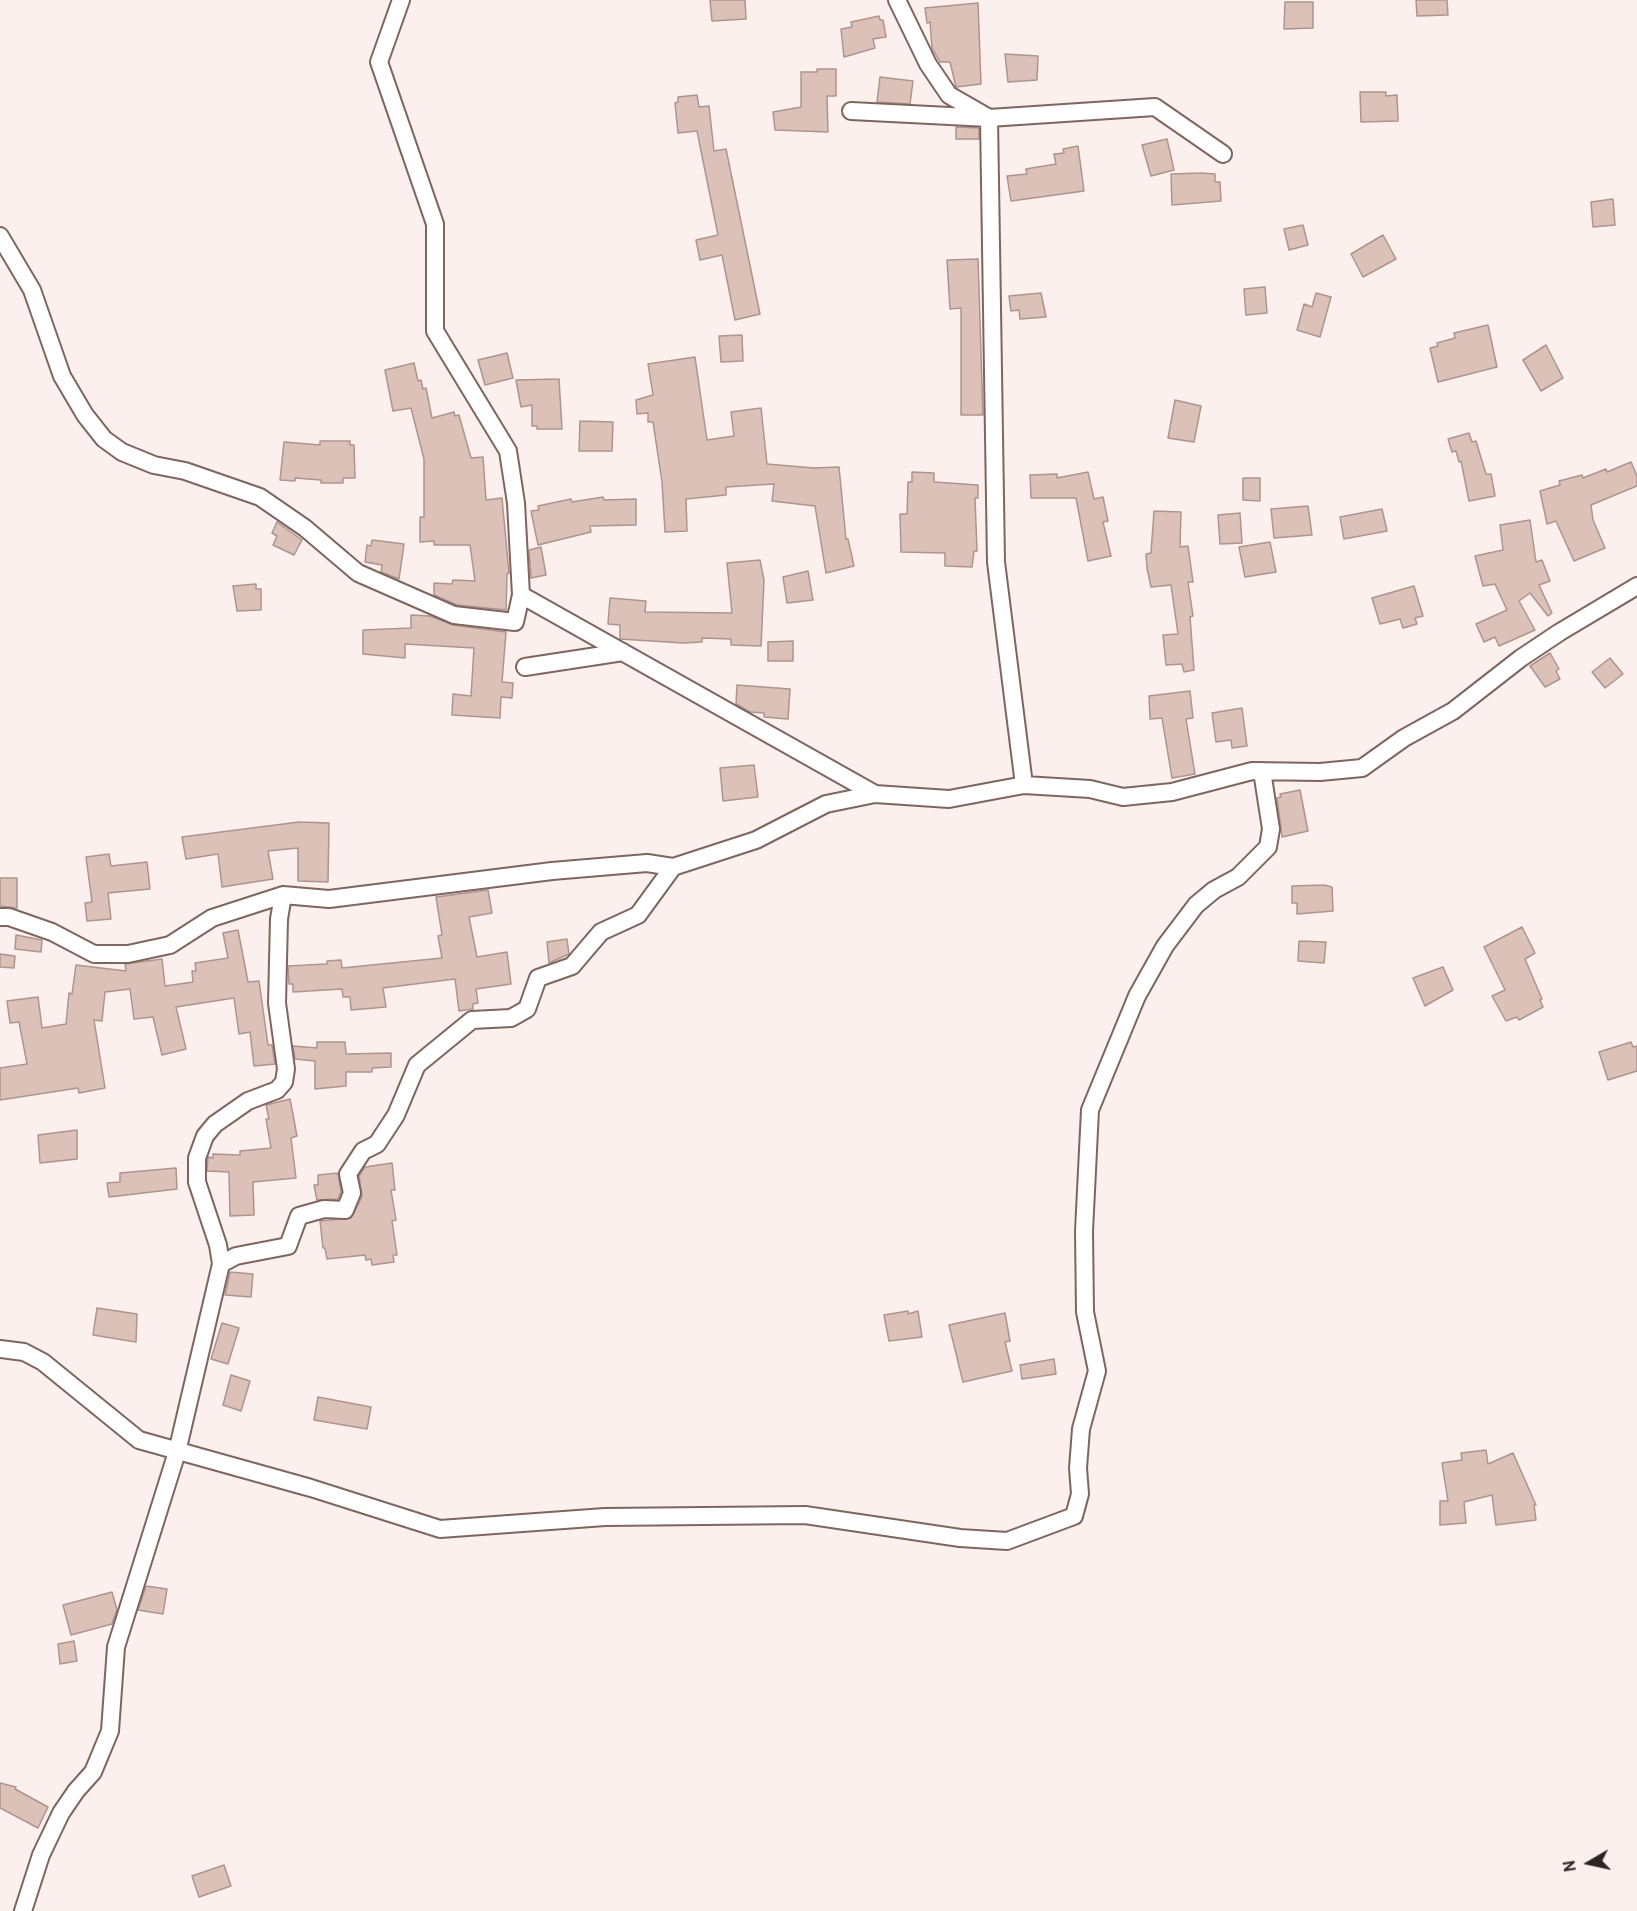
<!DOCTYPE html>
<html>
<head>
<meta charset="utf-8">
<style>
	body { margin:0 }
	#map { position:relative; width:1637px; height:1911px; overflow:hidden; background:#fbf0ed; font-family:Overpass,sans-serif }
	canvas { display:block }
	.north { position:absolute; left:1559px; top:1833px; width:60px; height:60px; -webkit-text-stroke:4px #fbf0ed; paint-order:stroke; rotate:261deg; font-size:16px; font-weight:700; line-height:24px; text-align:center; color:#2e2421 }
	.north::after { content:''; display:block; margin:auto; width:21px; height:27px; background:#2e2421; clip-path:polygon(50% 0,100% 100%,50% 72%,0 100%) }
</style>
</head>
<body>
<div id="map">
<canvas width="1637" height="1911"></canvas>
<div class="north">N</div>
</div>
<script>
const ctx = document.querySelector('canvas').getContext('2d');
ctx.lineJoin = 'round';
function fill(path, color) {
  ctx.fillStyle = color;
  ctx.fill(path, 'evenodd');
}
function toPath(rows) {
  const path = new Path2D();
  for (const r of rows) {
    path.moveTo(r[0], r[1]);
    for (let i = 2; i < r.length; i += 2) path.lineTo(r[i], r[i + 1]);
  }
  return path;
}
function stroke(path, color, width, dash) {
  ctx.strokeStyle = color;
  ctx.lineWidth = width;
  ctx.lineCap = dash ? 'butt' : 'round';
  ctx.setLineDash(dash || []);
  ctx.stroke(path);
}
const building = toPath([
	[710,0,745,0,746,19,712,21,710,0],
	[1416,0,1447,0,1448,15,1417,16,1416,0],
	[1285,2,1313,2,1313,28,1284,29,1285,2],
	[978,3,981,84,956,87,950,62,940,62,932,48,930,22,927,23,925,8,978,3],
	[879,16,880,20,883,20,886,37,873,39,875,48,844,57,841,29,852,27,851,22,879,16],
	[1005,54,1038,56,1037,80,1008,82,1005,54],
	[817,69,836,69,836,96,827,96,828,132,775,130,773,112,801,107,801,72,817,72,817,69],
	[880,77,913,81,910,104,877,102,880,77],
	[1360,92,1386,92,1386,96,1397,95,1398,121,1361,122,1360,92],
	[697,95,699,107,709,106,714,151,726,149,760,314,735,320,722,255,700,260,696,240,718,235,697,131,678,133,675,103,678,102,678,97,697,95],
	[956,127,979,128,979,139,956,139,956,127],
	[1167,139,1174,170,1151,176,1142,145,1167,139],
	[1078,146,1084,191,1011,201,1007,176,1027,174,1026,169,1056,164,1054,154,1064,153,1063,149,1078,146],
	[1200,173,1215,174,1215,182,1220,182,1221,201,1172,205,1171,174,1200,173],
	[1613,199,1615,225,1593,227,1591,202,1613,199],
	[1303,225,1308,245,1289,250,1284,229,1303,225],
	[1383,235,1396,259,1363,277,1351,254,1383,235],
	[978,259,983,415,961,415,961,308,950,309,947,260,978,259],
	[1265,287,1267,313,1246,315,1244,289,1265,287],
	[1041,293,1046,317,1020,319,1019,310,1011,311,1009,296,1041,293],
	[1316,293,1331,297,1320,337,1297,330,1304,304,1312,307,1316,293],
	[1488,325,1497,367,1438,382,1430,348,1438,346,1437,343,1455,338,1454,333,1488,325],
	[742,335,743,361,721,362,719,336,742,335],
	[1546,345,1563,378,1541,391,1523,360,1546,345],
	[507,353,513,378,485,385,478,360,507,353],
	[695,357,707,440,734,436,731,412,761,408,767,464,814,468,839,467,846,539,848,539,854,566,826,573,815,506,772,501,774,484,726,487,726,495,686,499,687,531,665,532,662,482,653,422,648,422,648,413,637,414,636,400,653,395,648,364,695,357],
	[414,363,418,381,421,380,423,389,426,388,432,418,454,412,455,416,459,415,471,458,483,457,486,500,502,498,509,573,507,574,506,610,457,605,434,595,434,583,452,584,453,580,475,581,470,545,434,545,434,541,420,542,420,517,424,517,424,459,411,408,393,411,385,370,414,363],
	[559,379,562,429,537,429,537,426,532,426,532,405,521,407,516,380,559,379],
	[1175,400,1201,406,1194,442,1168,438,1175,400],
	[580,421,613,422,612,451,579,451,580,421],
	[1469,433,1472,442,1476,441,1486,474,1491,474,1495,496,1469,501,1461,461,1459,462,1456,451,1452,452,1448,439,1469,433],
	[320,441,350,441,350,445,354,445,355,478,343,478,343,483,321,483,321,480,295,478,295,481,280,480,284,442,320,445,320,441],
	[1631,462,1637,476,1637,486,1591,505,1593,520,1605,548,1574,561,1556,521,1547,524,1540,491,1560,485,1559,481,1582,475,1583,478,1606,469,1607,472,1631,462],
	[912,472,934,473,934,482,978,485,978,498,975,498,977,551,974,551,972,567,945,566,945,553,901,552,900,514,907,514,908,482,912,482,912,472],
	[1088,472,1094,499,1103,497,1108,521,1103,522,1111,556,1088,561,1076,498,1031,498,1030,475,1057,474,1057,478,1088,472],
	[1243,478,1260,478,1260,501,1243,500,1243,478],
	[603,497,604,500,636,499,636,525,590,526,591,532,538,545,531,511,539,510,538,506,571,499,572,502,603,497],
	[1308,506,1312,535,1274,538,1271,509,1308,506],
	[1382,509,1387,531,1344,539,1340,517,1382,509],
	[1154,511,1181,512,1180,547,1188,546,1193,582,1188,582,1193,616,1190,617,1194,670,1184,672,1182,664,1166,665,1163,635,1178,634,1171,585,1151,587,1147,568,1146,554,1151,553,1154,511],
	[1240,513,1242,543,1220,544,1218,515,1240,513],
	[1530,520,1536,562,1542,560,1550,581,1539,585,1552,613,1548,616,1530,593,1519,601,1535,630,1499,646,1495,637,1484,642,1476,624,1507,610,1495,584,1483,586,1475,556,1503,550,1500,525,1530,520],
	[277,522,302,540,294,555,273,545,277,536,272,533,277,522],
	[372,540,404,544,399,579,381,572,382,565,365,562,367,545,371,546,372,540],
	[1270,542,1276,572,1245,577,1239,547,1270,542],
	[541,547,546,575,531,578,529,550,541,547],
	[760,560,764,580,761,646,731,645,731,639,702,638,702,642,683,643,620,639,620,625,608,624,610,598,646,601,645,612,732,613,727,563,760,560],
	[808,571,813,600,787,603,783,577,808,571],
	[256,584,256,589,261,589,261,610,237,611,233,586,256,584],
	[1414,586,1423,616,1415,618,1417,624,1403,628,1400,619,1380,624,1372,598,1414,586],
	[411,615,430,616,453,625,506,632,502,682,513,683,512,698,501,697,500,718,452,715,453,694,471,696,474,648,405,644,405,658,363,654,363,630,411,628,411,615],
	[793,641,793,661,768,661,768,642,793,641],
	[1550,653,1559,669,1556,671,1560,679,1545,687,1530,666,1550,653],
	[1610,658,1623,674,1605,688,1592,672,1610,658],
	[737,685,790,689,788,719,764,717,764,713,750,712,736,704,737,685],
	[1190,691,1193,718,1186,719,1195,774,1172,778,1162,718,1150,719,1149,696,1190,691],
	[1242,708,1247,746,1232,748,1231,740,1216,742,1212,713,1242,708],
	[754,765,758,797,723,801,720,768,754,765],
	[1300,790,1308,831,1282,837,1277,798,1281,797,1280,794,1300,790],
	[299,822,329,823,328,882,298,881,298,848,268,851,273,879,222,887,218,854,186,859,182,837,299,822],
	[109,854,111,866,147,862,150,889,108,893,111,919,87,921,85,903,92,902,86,857,109,854],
	[0,878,17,878,17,908,0,906,0,878],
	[1324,885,1332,887,1333,911,1297,914,1297,903,1292,903,1292,886,1324,885],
	[488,890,492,913,469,917,477,957,507,952,511,984,476,989,478,1003,473,1004,473,1009,459,1011,455,979,383,988,386,1007,351,1010,350,997,343,997,342,989,293,992,293,984,289,984,288,966,327,964,327,961,341,960,342,968,442,958,438,936,442,935,436,897,488,890],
	[1522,927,1535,953,1525,959,1542,999,1540,1000,1543,1007,1519,1020,1517,1017,1506,1021,1492,996,1505,990,1484,947,1522,927],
	[238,930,248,982,259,981,268,1045,272,1045,275,1064,254,1066,250,1032,239,1034,234,998,176,1007,186,1049,162,1055,153,1017,134,1019,130,989,105,992,102,1021,94,1020,105,1088,79,1093,78,1088,0,1100,0,1068,27,1064,19,1022,10,1023,7,1001,38,997,42,1028,66,1024,69,993,72,994,76,965,126,971,125,964,162,959,165,986,193,982,192,971,196,971,195,963,228,958,223,933,238,930],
	[16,935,42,940,41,952,15,949,16,935],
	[567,939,569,954,549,963,547,942,567,939],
	[1299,941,1326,942,1324,963,1298,961,1299,941],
	[0,954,15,956,14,968,0,967,0,954],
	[1443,967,1453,990,1425,1006,1413,978,1443,967],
	[317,1042,345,1042,346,1054,391,1053,391,1067,372,1068,372,1072,346,1072,346,1086,315,1089,315,1061,295,1059,293,1046,317,1048,317,1042],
	[1631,1042,1633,1047,1637,1046,1637,1071,1608,1080,1599,1052,1631,1042],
	[290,1099,297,1136,291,1138,296,1178,253,1182,254,1215,230,1216,229,1172,207,1171,208,1157,213,1158,213,1154,240,1155,240,1151,271,1148,266,1119,269,1119,266,1105,290,1099],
	[77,1130,77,1159,40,1163,38,1135,77,1130],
	[392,1163,395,1190,391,1190,396,1220,392,1221,397,1255,393,1255,394,1262,372,1265,371,1259,366,1260,365,1255,327,1259,325,1248,323,1248,320,1221,351,1218,362,1197,359,1176,365,1167,392,1163],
	[176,1168,177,1189,109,1197,107,1183,120,1182,120,1173,176,1168],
	[338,1173,341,1192,338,1199,317,1200,314,1185,318,1185,318,1175,338,1173],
	[230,1272,253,1274,251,1297,225,1295,230,1272],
	[97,1308,137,1314,136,1342,93,1335,97,1308],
	[908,1311,908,1314,918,1311,922,1337,889,1341,884,1315,908,1311],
	[1005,1313,1010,1341,1005,1342,1012,1371,963,1382,949,1325,1005,1313],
	[222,1323,239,1328,228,1364,211,1359,222,1323],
	[1054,1359,1056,1374,1022,1379,1020,1365,1054,1359],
	[231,1375,250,1381,241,1411,223,1405,231,1375],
	[318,1397,371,1407,367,1429,314,1420,318,1397],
	[1486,1450,1488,1464,1513,1453,1536,1505,1534,1505,1536,1520,1496,1525,1492,1495,1464,1502,1466,1523,1440,1525,1440,1501,1448,1501,1442,1463,1462,1460,1461,1453,1486,1450],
	[146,1586,167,1589,163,1614,138,1610,146,1586],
	[112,1592,117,1610,112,1624,71,1635,63,1605,112,1592],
	[74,1641,77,1661,60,1664,58,1644,74,1641],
	[0,1783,16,1787,15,1789,48,1807,38,1828,0,1808,0,1783],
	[224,1865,231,1886,199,1897,192,1876,224,1865]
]);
const minor = toPath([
	[401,0,379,62,435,224,435,331,508,451,516,503,521,595,875,794],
	[897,0,928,64,949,95,989,118,996,562,1024,785],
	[851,111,989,118,1155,107,1223,154],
	[0,236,32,290,62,376,85,415,104,439,122,452,154,465,185,471,260,497,305,528,358,573,454,615,515,622,521,595],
	[525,667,623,652],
	[0,917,9,917,52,932,94,954,128,954,170,945,212,918,283,895,329,899,552,871,647,863,673,867],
	[221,1264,218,1245,197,1182,197,1158,205,1136,215,1124,248,1101,277,1090,284,1082,286,1069,277,1003,279,919,283,895],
	[0,1349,24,1352,43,1362,139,1440,311,1488,440,1529,605,1517,805,1515,960,1538,1007,1541,1074,1516,1080,1494,1078,1468,1081,1429,1097,1371,1085,1312,1084,1231,1090,1110,1137,996,1165,946,1196,905,1214,890,1238,877,1268,847,1271,829,1262,771],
	[23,1911,41,1855,61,1813,76,1791,93,1772,110,1731,116,1647,177,1452,221,1264,236,1256,288,1246,299,1216,324,1209,345,1210,352,1193,348,1174,363,1151,377,1144,396,1115,417,1065,472,1020,511,1018,527,1009,538,978,572,966,601,932,638,915,673,867,756,840,826,804,875,794,949,799,1024,785,1090,789,1123,797,1172,792,1252,771,1320,772,1362,768,1404,738,1453,711,1521,658,1560,632,1637,586]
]);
fill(building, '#dcc1b9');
stroke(building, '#ae948d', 1.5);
stroke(minor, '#7e665f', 20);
stroke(minor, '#fff', 16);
</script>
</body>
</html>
